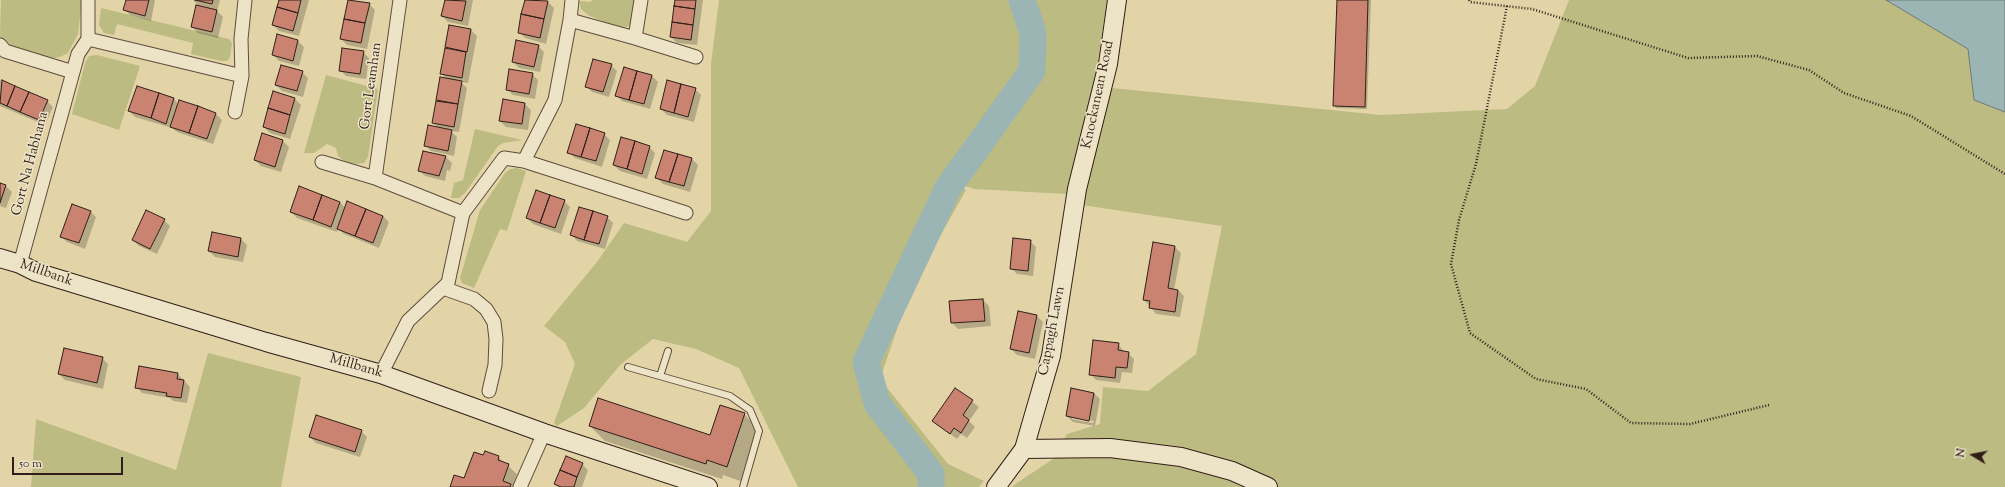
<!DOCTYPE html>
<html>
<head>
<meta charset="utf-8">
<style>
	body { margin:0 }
	#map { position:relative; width:2005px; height:487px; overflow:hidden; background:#e3d4a7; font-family:"Sorts Mill Goudy",serif }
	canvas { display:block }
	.north { position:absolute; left:1953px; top:435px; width:40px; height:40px; -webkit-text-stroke:3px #ede3c6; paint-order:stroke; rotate:280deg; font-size:11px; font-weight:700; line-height:16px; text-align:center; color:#301f19 }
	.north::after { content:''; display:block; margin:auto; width:14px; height:18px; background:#301f19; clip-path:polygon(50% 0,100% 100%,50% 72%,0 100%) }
	.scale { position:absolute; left:12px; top:457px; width:111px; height:18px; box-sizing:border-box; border:2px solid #301f19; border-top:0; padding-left:5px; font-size:12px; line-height:14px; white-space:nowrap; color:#301f19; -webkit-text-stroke:3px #ede3c6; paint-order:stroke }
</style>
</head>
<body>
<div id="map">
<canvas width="2005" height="487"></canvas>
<div class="north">N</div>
<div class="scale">50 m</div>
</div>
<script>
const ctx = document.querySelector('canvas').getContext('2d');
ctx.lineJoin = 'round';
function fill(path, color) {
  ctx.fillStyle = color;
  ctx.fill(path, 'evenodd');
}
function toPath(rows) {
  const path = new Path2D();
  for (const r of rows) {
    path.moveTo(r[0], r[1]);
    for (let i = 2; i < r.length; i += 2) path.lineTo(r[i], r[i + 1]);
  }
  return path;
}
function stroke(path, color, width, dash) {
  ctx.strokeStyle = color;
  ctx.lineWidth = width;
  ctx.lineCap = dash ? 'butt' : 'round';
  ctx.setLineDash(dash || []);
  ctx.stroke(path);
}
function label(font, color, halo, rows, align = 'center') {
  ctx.font = font + ' "Sorts Mill Goudy",serif';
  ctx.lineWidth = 3;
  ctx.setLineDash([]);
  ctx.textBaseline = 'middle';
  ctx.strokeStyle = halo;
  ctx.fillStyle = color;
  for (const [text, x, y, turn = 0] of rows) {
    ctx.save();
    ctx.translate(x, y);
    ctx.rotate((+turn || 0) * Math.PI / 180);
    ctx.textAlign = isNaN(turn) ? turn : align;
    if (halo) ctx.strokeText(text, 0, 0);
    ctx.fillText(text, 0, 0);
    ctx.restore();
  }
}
const green = toPath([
	[1,0,82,0,78,34,68,53,60,57,50,59,7,44,0,37],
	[592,0,634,0,634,21,627,27,615,27,588,15,581,9,579,1,591,2],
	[719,0,1107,0,1095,80,1067,194,974,189,946,179,966,190,911,288,880,379,948,464,984,481,979,487,798,487,739,368,696,349,653,339,620,365,584,408,557,426,554,423,575,364,565,342,544,326,597,262,624,223,687,242,711,211,711,64],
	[1569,0,1886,0,1968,49,1974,100,2005,112,2005,487,1011,487,1053,459,1067,434,1100,424,1103,387,1148,391,1196,354,1222,226,1082,205,1095,141,1112,88,1381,115,1507,109,1535,86],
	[101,8,229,39,232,43,230,57,227,61,221,61,191,54,193,43,117,24,114,35,104,33,99,25],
	[97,55,140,66,119,130,72,114,85,63,89,56],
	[326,75,378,89,368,157,364,163,355,164,344,161,338,156,336,148,327,144,314,153,304,153],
	[475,129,522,140,503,143,498,146,465,193,459,198,451,198,454,183,463,180],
	[517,168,526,171,507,231,500,229,474,288,462,283,460,278,480,210,505,173,510,169],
	[208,353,301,377,281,487,31,487,36,419,176,470]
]);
const water = toPath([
	[1886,0,2005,0,2005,112,1974,100,1968,49,1886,0]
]);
const shadow = toPath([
	[127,0,155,0,151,21,130,15,124,9],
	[193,0,220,0,217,11,223,17,218,38,198,33,192,27,199,6],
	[280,0,309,0,299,36,279,31,273,25],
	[446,0,473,0,468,26,448,22,442,16],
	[526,0,548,2,554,8,546,44,525,38,519,32],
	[676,0,703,0,697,45,677,43,671,37],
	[1338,0,1371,0,1367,109,1337,108,1334,105],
	[369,4,375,10,367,49,347,45,341,39],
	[450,26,471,30,477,36,468,83,461,82,467,88,459,132,451,131,457,137,454,156,431,151,425,145,439,129,433,123,441,79,447,80,442,74],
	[298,41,304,47,299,66,279,61,273,55],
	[538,46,544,52,540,72,519,68,513,62],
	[363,52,369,58,366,79,346,76,340,70],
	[611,65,617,71,609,97,592,92,586,86],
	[302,72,308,78,303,97,282,91,276,85],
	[532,74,538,80,535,99,513,95,507,89],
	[652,76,658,82,650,109,622,101,616,95],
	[0,80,47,101,53,107,45,125,0,106],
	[137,87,174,99,178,104,216,114,222,120,213,144,177,132,172,128,135,117,129,111],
	[695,89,701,95,694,122,667,115,661,109],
	[274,92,295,99,301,105,290,139,270,133,264,127],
	[504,100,525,104,531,110,528,130,506,127,500,121],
	[604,134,610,140,602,167,575,158,569,152],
	[263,135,283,141,289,147,281,172,261,166,255,160],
	[649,147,655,153,647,179,620,171,614,165],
	[664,151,692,159,698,165,690,192,663,184,657,178],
	[424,152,446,157,452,163,450,171,447,170,445,181,425,176,419,170],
	[0,184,6,186,12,192,6,208,0,206],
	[564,201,570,207,561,234,533,224,527,218],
	[340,202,346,209,348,203,383,216,389,222,379,248,344,234,338,229,337,232,297,218,291,212],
	[90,211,96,217,85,249,67,242,61,236],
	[607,217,613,223,605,249,577,241,572,235],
	[164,220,170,226,157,254,139,246,133,240],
	[212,233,241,239,247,245,243,262,215,257,209,251],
	[1030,241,1036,247,1033,276,1017,274,1011,268],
	[1175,247,1181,253,1174,290,1178,290,1184,296,1180,317,1156,314,1144,300],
	[983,300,989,306,991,326,958,329,952,323],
	[1019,312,1037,316,1043,322,1035,359,1017,355,1011,349],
	[1118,344,1124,352,1128,353,1134,359,1132,373,1122,372,1120,383,1096,380,1090,374],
	[102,358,108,364,103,389,65,380,59,374],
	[177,373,190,387,187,403,173,401,170,398,142,393,137,387],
	[956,389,979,407,969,421,975,427,967,438,961,434,957,439,933,421],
	[1094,393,1100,399,1095,426,1073,422,1067,416],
	[1072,417,1094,421,1093,423,1072,419],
	[744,414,760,430,743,482,723,475,722,479,605,441,590,426,711,436],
	[361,431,367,437,360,457,316,443,310,437],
	[484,456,498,457,517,474,513,487,451,487,465,479],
	[582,464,588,470,582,487,558,487,556,484]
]);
const river = toPath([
	[931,487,931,474,877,403,866,362,948,188,1032,71,1033,33,1022,0]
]);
const building = toPath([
	[126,0,149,0,145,16,123,10,126,0],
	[195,0,213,0,212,4,195,0],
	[279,0,301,0,298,13,277,7,279,0],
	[348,0,370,3,365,23,344,19,348,0],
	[445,0,466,1,462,21,441,16,445,0],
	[525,0,548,1,544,19,521,14,525,0],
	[675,0,696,0,695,9,674,6,675,0],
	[1337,0,1368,0,1365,107,1333,106,1337,0],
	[196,5,217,10,212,32,191,27,196,5],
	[674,6,695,9,693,25,672,22,674,6],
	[277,7,298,13,293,31,272,25,277,7],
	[521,14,544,19,540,38,518,33,521,14],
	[344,19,365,23,361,43,340,39,344,19],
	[672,22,693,25,691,40,670,37,672,22],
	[449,25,471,29,467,52,445,47,449,25],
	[277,34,298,40,293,61,272,55,277,34],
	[516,40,539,45,534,67,512,62,516,40],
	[342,48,364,51,360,74,339,71,342,48],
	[445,48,466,52,462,78,440,74,445,48],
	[593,59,612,64,603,92,585,87,593,59],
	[281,65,303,71,297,91,275,85,281,65],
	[624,67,637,71,629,100,615,96,624,67],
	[509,69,533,73,529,94,506,90,509,69],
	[637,71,652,75,644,104,629,100,637,71],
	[440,77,462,81,458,104,436,100,440,77],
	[2,80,15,86,7,106,0,103,2,80],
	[667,80,681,84,674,113,660,109,667,80],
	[681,84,696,88,688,117,674,113,681,84],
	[15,86,29,92,20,112,7,106,15,86],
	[137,86,159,93,151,118,128,111,137,86],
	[273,91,295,98,290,115,268,108,273,91],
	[29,92,48,100,39,120,20,112,29,92],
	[159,93,174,98,166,124,151,118,159,93],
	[503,99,525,103,522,124,499,121,503,99],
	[179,100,198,106,189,133,170,127,179,100],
	[436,101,458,104,454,127,432,123,436,101],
	[198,106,216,113,207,139,189,133,198,106],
	[268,108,290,115,285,134,263,127,268,108],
	[576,124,590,128,581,157,567,153,576,124],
	[428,125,452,130,448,151,424,146,428,125],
	[590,128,605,133,596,161,581,157,590,128],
	[262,133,283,140,275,167,254,160,262,133],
	[621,137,635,141,627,169,613,165,621,137],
	[635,141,650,146,642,174,627,169,635,141],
	[664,150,678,154,669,182,655,178,664,150],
	[423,151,446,156,439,176,418,171,423,151],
	[678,154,692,158,684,186,669,182,678,154],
	[0,183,6,185,0,203,0,183],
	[299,186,322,195,313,220,290,212,299,186],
	[536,190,550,195,540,223,526,218,536,190],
	[322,195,340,202,331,227,313,220,322,195],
	[550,195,565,200,555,228,540,223,550,195],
	[347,201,366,209,355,236,337,229,347,201],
	[72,204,91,211,79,243,60,237,72,204],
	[579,207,593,211,584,240,570,235,579,207],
	[366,209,383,216,373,243,355,236,366,209],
	[146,210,165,219,150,249,132,240,146,210],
	[593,211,608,216,599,244,584,240,593,211],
	[212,232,241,238,238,257,208,251,212,232],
	[1013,238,1031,240,1028,271,1010,269,1013,238],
	[1153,242,1175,246,1168,288,1178,290,1175,312,1149,308,1150,301,1143,300,1153,242],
	[983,299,985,321,951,323,949,301,983,299],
	[1018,311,1037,315,1029,353,1010,349,1018,311],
	[1093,340,1119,343,1118,350,1129,352,1127,368,1116,367,1115,378,1089,375,1093,340],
	[64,348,103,357,97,383,58,374,64,348],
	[139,366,178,373,177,379,184,380,181,398,166,396,167,393,135,388,139,366],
	[955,388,973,400,963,415,969,420,961,433,954,428,950,434,932,421,955,388],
	[1071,388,1094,393,1089,421,1066,416,1071,388],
	[598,398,710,435,720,405,745,413,727,467,707,460,706,464,589,426,598,398],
	[316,415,362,430,355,452,309,437,316,415],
	[485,451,499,456,498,460,509,464,503,481,511,484,510,487,450,487,454,475,464,478,474,452,483,455,485,451],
	[566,456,583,463,577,477,560,470,566,456],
	[560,470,577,477,574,487,561,487,554,484,560,470]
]);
const path = toPath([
	[1469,0,1470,2,1532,9,1688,58,1757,56,1809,70,1844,93,1911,116,2005,174],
	[1507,6,1476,164,1459,220,1451,264,1470,333,1536,379,1586,389,1631,423,1690,424,1769,405]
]);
const lane = toPath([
	[628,367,730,396,750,410,759,431,743,487],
	[660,376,668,351]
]);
const street = toPath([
	[570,20,635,38,641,0],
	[635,38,696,57],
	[88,39,88,0],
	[0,45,5,51,73,72],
	[235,112,242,76],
	[524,161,686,213],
	[322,162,375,178,400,0],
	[375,178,463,213],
	[20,264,78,54,88,39,242,76,241,39,245,0],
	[443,288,474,299,486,309,494,322,496,339,495,365,489,391],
	[381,374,408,321,448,283,463,213,504,158,524,161,555,100,570,20,572,0],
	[520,487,544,433]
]);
const secondary = toPath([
	[0,258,20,264,36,272,266,342,381,374,544,433,708,487],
	[1024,449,1110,448,1181,457,1232,471,1268,487],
	[996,487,1024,449,1051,356,1077,189,1108,64,1117,0]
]);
const streetNames = [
	["Gort Leamhan",372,86,-82],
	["Knockanean Road",1099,95,-78],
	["Gort Na Habhana",31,164,-75],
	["Millbank",46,274,19],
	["Cappagh Lawn",1053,331,-79],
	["Millbank",356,367,16]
];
fill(green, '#bbbb82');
fill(water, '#9ab5b3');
stroke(water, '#707975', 1);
fill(shadow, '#0003');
stroke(river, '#9ab5b3', 27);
fill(building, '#c98370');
stroke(building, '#301f19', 1);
stroke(lane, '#5d4c3c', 8);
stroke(street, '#5d4c3c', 15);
stroke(secondary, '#301f19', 20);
stroke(path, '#301f19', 2.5, [1, 2]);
stroke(lane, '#ede3c6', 6);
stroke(street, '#ede3c6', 13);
stroke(secondary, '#ede3c6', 18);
label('14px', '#301f19', '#ede3c6', streetNames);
</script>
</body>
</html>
